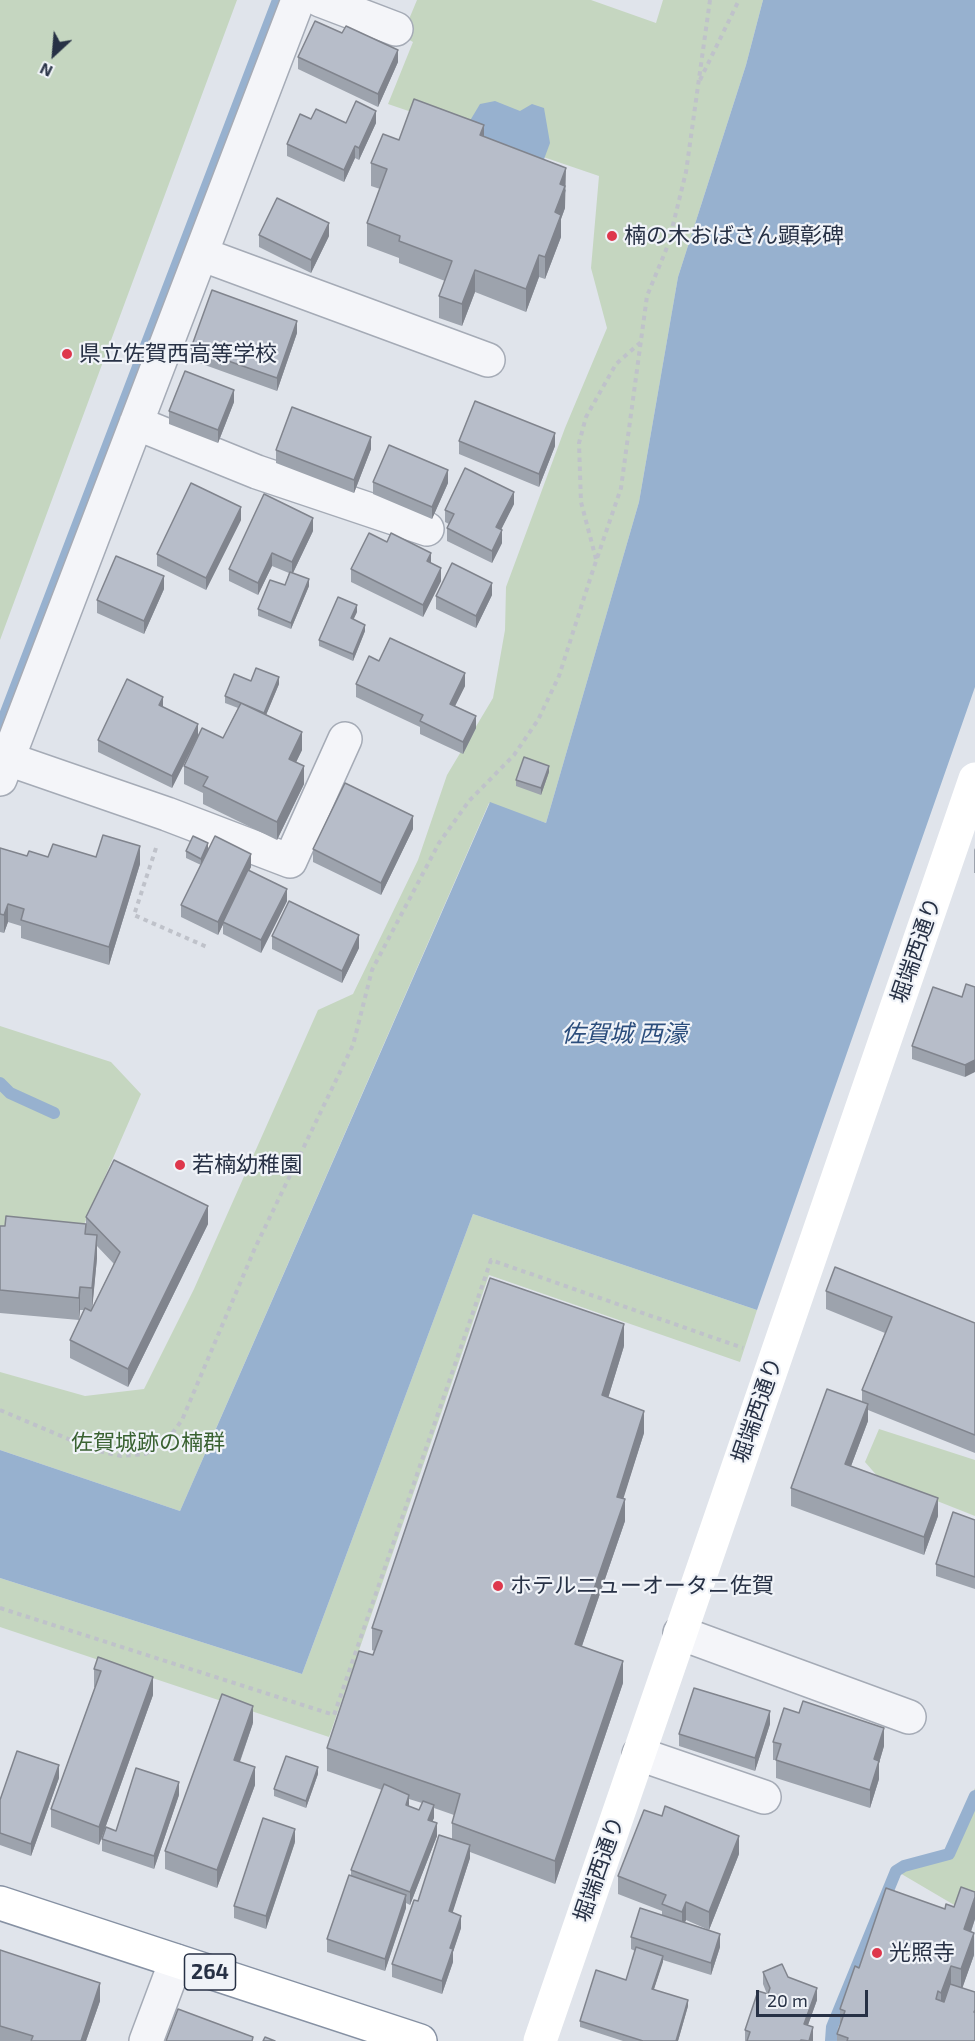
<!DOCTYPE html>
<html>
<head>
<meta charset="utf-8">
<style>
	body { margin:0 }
	#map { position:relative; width:975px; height:2041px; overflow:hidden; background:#e0e4eb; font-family:"Exo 2",sans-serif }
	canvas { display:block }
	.north { position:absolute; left:24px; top:24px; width:60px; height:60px; -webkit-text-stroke:4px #f0f3f8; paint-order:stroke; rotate:206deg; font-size:16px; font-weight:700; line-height:24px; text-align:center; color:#273145 }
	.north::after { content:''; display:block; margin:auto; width:21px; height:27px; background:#273145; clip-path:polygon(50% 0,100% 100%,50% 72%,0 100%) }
	.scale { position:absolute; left:756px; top:1990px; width:112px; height:27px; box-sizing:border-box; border:3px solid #273145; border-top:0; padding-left:8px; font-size:18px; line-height:21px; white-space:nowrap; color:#273145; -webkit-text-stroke:4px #f0f3f8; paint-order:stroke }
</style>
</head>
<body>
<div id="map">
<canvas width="975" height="2041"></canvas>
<div class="north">N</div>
<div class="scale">20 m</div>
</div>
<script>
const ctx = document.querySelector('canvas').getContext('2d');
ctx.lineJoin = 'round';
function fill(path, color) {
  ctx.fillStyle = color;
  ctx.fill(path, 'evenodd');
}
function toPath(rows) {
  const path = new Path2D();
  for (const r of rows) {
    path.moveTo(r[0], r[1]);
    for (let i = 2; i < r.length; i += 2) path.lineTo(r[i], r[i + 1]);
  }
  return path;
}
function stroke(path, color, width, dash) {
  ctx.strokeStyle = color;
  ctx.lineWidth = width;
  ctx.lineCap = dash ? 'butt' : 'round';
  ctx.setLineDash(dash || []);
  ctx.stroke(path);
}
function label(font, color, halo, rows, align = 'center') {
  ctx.font = font + ' "Exo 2","Noto Sans JP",sans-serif';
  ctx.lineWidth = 4.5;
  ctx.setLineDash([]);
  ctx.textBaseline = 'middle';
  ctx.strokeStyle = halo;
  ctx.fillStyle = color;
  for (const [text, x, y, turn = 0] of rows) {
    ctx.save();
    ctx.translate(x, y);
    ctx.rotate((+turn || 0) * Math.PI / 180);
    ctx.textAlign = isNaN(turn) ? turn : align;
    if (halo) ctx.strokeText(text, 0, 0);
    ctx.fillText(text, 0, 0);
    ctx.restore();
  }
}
const green = toPath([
	[0,0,237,0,0,640],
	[417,0,591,0,656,23,663,0,763,0,746,65,678,277,639,502,546,823,489,803,180,1511,0,1450,0,1372,85,1396,144,1389,194,1289,318,1010,353,994,418,860,447,775,493,698,505,630,506,587,565,428,607,328,591,268,599,176,388,104,413,42,402,36],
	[0,1026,111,1062,141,1094,79,1236,0,1226],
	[473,1214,757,1310,740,1362,489,1275,329,1737,0,1627,0,1578,302,1674],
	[879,1429,975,1460,975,1516,879,1478,865,1462],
	[975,1788,975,1914,961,1909,893,1869,900,1863,947,1851]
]);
const water = toPath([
	[763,0,975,0,975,687,757,1310,473,1214,302,1674,0,1578,0,1450,180,1511,490,802,546,823,639,502,678,277,746,65],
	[495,101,520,111,532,104,544,108,550,143,543,162,476,139,468,124,480,104]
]);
const stream = toPath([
	[0,728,278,0],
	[0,1083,10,1093,54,1113],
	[831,2041,832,2027,896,1871,904,1866,949,1854,975,1796]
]);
const path = toPath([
	[700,80,739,0],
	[596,559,581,502,579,443,586,417,616,364,641,342],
	[156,848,134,915,207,947],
	[0,1410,94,1450,121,1456,145,1454,166,1442,182,1420,255,1248,353,1045,372,970,439,843,469,801,514,755,538,720,559,676,591,576,621,488,647,296,668,245,686,172,710,0],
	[0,1608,334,1715,491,1260,743,1348]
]);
const street = toPath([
	[320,0,396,29],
	[201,254,488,360],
	[136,423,257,472,427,529],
	[8,759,167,814,290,861,345,739],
	[0,779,298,0],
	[680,1633,909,1717],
	[639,1754,764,1797],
	[146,2041,176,1961]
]);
const secondary = toPath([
	[540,2041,975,779]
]);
const highway = toPath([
	[0,1903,420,2041]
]);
const wall = toPath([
	[298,57,398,62,378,107,298,69],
	[311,119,346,123,376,123,359,160,355,158,344,182,287,156,287,144],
	[484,136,566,190,565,193,565,208,561,219,561,237,545,279,539,277,526,312,475,292,462,326,439,318,439,296,445,281,399,263,399,258,367,246,367,223,380,189,371,186,371,163,399,140],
	[259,235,329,236,311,273,259,247],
	[297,333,277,391,191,360,191,348],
	[234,402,218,443,169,424,169,411],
	[459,441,555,446,539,487,459,454],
	[371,449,354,493,276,463,276,450],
	[373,482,448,483,432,519,373,494],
	[514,504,501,529,502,543,492,563,447,541,447,528,449,524,445,522,445,510],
	[241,520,206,590,157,566,157,554],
	[313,531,293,573,309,586,291,629,258,616,258,609,285,585,289,573,272,566,258,595,229,581,229,569],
	[431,563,441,581,423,617,351,582,351,569],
	[164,589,144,634,97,613,97,600],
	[492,595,476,628,436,609,436,596],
	[357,612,353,619,365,631,353,661,319,646,319,640],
	[379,661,465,686,455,706,476,728,463,754,420,734,420,727,356,697,356,684],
	[251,681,279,684,266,715,302,750,296,762,304,784,277,840,203,804,203,793,184,784,184,766,223,738,238,708,225,703,225,696],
	[163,707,198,736,172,788,98,752,98,740],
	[549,772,541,795,516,786,516,780],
	[413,829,381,895,313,862,313,849],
	[0,848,27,856,48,857,96,857,140,864,109,965,21,938,21,926,8,922,4,933,0,932],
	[975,848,975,873,974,873,974,850],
	[208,849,251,867,249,870,287,901,261,953,223,934,223,924,218,935,181,917,181,905,201,865,186,858,186,851],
	[272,936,359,948,342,983,272,949],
	[966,984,965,1077,912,1059,912,1046,962,997],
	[86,1217,208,1224,128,1387,70,1358,70,1340,84,1310,80,1310,79,1320,0,1313,0,1226,86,1224,86,1234],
	[97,1246,114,1264,92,1308,97,1258],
	[826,1291,975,1323,975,1453,868,1410,868,1421,851,1466,938,1516,924,1555,791,1506,791,1488,862,1402,862,1390,885,1333,826,1309],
	[624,1346,608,1398,644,1433,623,1498,625,1521,582,1646,623,1683,555,1884,470,1852,470,1858,452,1913,461,1928,453,1952,453,1962,442,1994,392,1977,392,1964,418,1901,452,1839,452,1823,454,1815,434,1808,434,1818,432,1821,437,1836,410,1905,406,1903,406,1908,385,1971,327,1952,327,1939,351,1876,351,1870,382,1790,327,1771,327,1748,374,1651,372,1650,372,1628],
	[409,1799,422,1803,419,1810,409,1806],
	[975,1520,975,1589,936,1576,936,1564],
	[94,1669,153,1677,153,1695,99,1845,51,1827,51,1809,95,1687,94,1687],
	[799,1713,884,1746,879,1763,879,1779,870,1808,776,1778,776,1760,773,1760,773,1742],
	[253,1723,240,1762,255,1785,217,1888,165,1869,165,1851],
	[770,1724,755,1771,679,1746,679,1734],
	[318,1774,306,1808,274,1796,274,1789],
	[59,1778,31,1856,0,1845,0,1800],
	[179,1795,154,1869,102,1851,102,1839],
	[295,1842,266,1929,234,1918,234,1906],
	[739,1854,709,1930,686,1920,684,1923,720,1947,711,1975,663,1960,654,1989,688,2006,678,2041,623,2041,580,2027,580,2021,626,1980,635,1951,631,1949,631,1937,662,1916,662,1911,618,1894,618,1876],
	[975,1892,975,1919,971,1932,974,1955,962,1988,975,2041,837,2041,837,2034,840,2027,840,2009,859,1968,945,1909,954,1907],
	[0,1950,100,2001,86,2041,0,2041],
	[763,1972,788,1977,817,2000,808,2025,813,2040,813,2041,745,2041,745,2030,767,1994,763,1984]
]);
const shadedWall = toPath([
	[398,50,398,62,378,107,378,94],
	[376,111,376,123,359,160,359,148],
	[484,125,484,147,480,135],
	[355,146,355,158,344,182,344,170],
	[566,168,565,208,561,219,561,237,545,279,545,257,560,184],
	[329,223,329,236,311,273,311,260],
	[539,255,539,277,526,312,526,289],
	[475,270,475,292,462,326,462,304],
	[297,321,297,333,277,391,277,378],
	[234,390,234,402,218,443,218,430],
	[555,433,555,446,539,487,539,474],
	[371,437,371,449,354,493,354,480],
	[448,470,448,483,432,519,432,507],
	[514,492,514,504,496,540,496,527],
	[241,507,241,520,206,590,206,578],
	[313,518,313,531,292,575,292,562],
	[502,530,502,543,492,563,492,551],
	[272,553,272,566,258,595,258,583],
	[431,553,431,565,427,561],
	[441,568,441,581,423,617,423,605],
	[164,576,164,589,144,634,144,621],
	[309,579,309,586,291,629,291,623],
	[492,583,492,595,476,628,476,616],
	[357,605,357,612,351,625,351,618],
	[365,625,365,631,353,661,353,654],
	[465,673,465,686,450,716,450,704],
	[279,677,279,684,264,720,264,713],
	[163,697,163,709,159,705],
	[476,716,476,728,463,754,463,742],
	[198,724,198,736,172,788,172,776],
	[302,732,302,750,289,777,289,759],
	[304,766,304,784,277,840,277,822],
	[549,766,549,772,541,795,541,788],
	[413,816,413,829,381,895,381,883],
	[208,843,208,850,201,865,201,859],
	[140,846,140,864,109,965,109,947],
	[251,854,251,867,218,935,218,922],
	[287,889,287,901,261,953,261,940],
	[8,904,8,922,4,933,4,915],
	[359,935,359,948,342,983,342,971],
	[975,1060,975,1072,965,1077,965,1065],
	[208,1206,208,1224,128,1387,128,1369],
	[97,1235,97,1258,92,1311,92,1288],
	[80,1287,80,1310,79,1320,79,1298],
	[624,1324,624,1346,602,1418,602,1395],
	[868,1404,868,1421,845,1482,845,1464],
	[644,1411,644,1433,617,1519,617,1497],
	[938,1498,938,1516,924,1555,924,1537],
	[625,1499,625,1521,575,1666,575,1644],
	[623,1661,623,1683,555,1884,555,1861],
	[153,1677,153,1695,99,1845,99,1827],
	[253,1706,253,1723,234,1778,234,1760],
	[770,1711,770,1724,755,1771,755,1758],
	[884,1728,884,1746,879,1763,879,1779,870,1808,870,1790,874,1759],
	[59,1765,59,1778,31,1856,31,1844],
	[255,1767,255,1785,217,1888,217,1870],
	[318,1767,318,1774,306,1808,306,1801],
	[179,1782,179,1795,154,1869,154,1856],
	[409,1795,409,1807,406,1805],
	[434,1805,434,1818,428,1832,428,1820],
	[437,1823,437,1836,410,1905,410,1892],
	[295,1829,295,1842,266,1929,266,1916],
	[739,1836,739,1854,709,1930,709,1912],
	[470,1845,470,1858,449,1924,449,1911],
	[406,1895,406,1908,385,1971,385,1959],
	[975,1897,975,1919,964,1952,964,1929],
	[686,1902,686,1920,682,1930,682,1912],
	[461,1916,461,1928,453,1952,453,1962,442,1994,442,1981,450,1948],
	[974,1933,974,1955,961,1992,961,1969],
	[720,1934,720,1947,711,1975,711,1963],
	[663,1956,663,1962,652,1995,652,1989],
	[951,1966,951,1988,941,2015,941,1993],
	[100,1983,100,2001,86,2041,81,2041],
	[817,1988,817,2000,804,2036,804,2024],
	[688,2000,688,2006,678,2041,676,2041],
	[813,2027,813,2041,809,2041]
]);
const building = toPath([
	[315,21,342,33,346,26,398,50,378,94,298,57,315,21],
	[414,99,484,125,480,135,566,168,560,184,565,186,555,212,561,215,545,257,539,255,526,289,475,270,462,304,439,296,452,261,399,241,400,236,367,223,387,169,371,163,383,134,399,140,414,99],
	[356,101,376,111,359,148,355,146,344,170,287,144,300,114,311,119,316,109,346,123,356,101],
	[277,198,329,223,311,260,259,235,277,198],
	[212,290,297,321,277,378,191,348,212,290],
	[185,371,234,390,218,430,169,411,185,371],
	[475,401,555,433,539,474,459,441,475,401],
	[292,407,371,437,354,480,276,450,292,407],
	[389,445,448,470,432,507,373,482,389,445],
	[465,468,514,492,496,527,502,530,492,551,447,528,454,514,445,510,465,468],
	[191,483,241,507,206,578,157,554,191,483],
	[264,494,313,518,292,562,272,553,258,583,229,569,264,494],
	[369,533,387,542,391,533,431,553,427,561,441,568,423,605,351,569,369,533],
	[116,556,164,576,144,621,97,600,116,556],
	[452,563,492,583,476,616,436,596,452,563],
	[290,572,309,579,291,623,258,609,270,580,285,585,290,572],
	[338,597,357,605,351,618,365,625,353,654,319,640,338,597],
	[390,638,465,673,450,704,476,716,463,742,420,721,423,715,356,684,369,656,379,661,390,638],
	[256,668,279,677,264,713,225,696,234,674,251,681,256,668],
	[127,679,163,697,159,705,198,724,172,776,98,740,127,679],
	[241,703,302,732,289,759,304,766,277,822,203,786,208,777,184,766,202,728,223,738,241,703],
	[524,757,549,766,541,788,516,780,524,757],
	[345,783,413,816,381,883,313,849,345,783],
	[103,835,140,846,109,947,21,920,24,909,8,904,4,915,0,914,0,848,27,856,29,851,48,857,53,844,96,857,103,835],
	[193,836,208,843,201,859,186,851,193,836],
	[215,836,251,854,218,922,181,905,215,836],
	[248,870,287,889,261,940,223,922,248,870],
	[289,901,359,935,342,971,272,936,289,901],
	[966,984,975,987,975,1060,965,1065,912,1046,933,987,962,997,966,984],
	[114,1160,208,1206,128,1369,70,1340,85,1308,91,1311,120,1252,86,1217,114,1160],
	[6,1216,86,1224,85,1234,97,1235,92,1288,80,1287,79,1298,0,1290,0,1226,5,1226,6,1216],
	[835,1267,975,1323,975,1435,862,1390,892,1317,826,1291,835,1267],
	[490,1278,624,1324,602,1395,644,1411,617,1497,625,1499,575,1644,623,1661,555,1861,452,1823,460,1794,327,1748,359,1651,373,1655,382,1631,372,1628,490,1278],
	[827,1389,868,1404,845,1464,938,1498,924,1537,791,1488,827,1389],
	[953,1512,975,1520,975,1577,936,1564,953,1512],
	[98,1657,153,1677,99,1827,51,1809,101,1671,94,1669,98,1657],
	[694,1688,770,1711,755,1758,679,1734,694,1688],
	[222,1694,253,1706,234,1760,255,1767,217,1870,165,1851,222,1694],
	[803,1701,884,1728,874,1759,879,1761,870,1790,776,1760,781,1744,773,1742,784,1708,799,1713,803,1701],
	[17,1751,59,1765,31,1844,0,1833,0,1800,17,1751],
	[286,1756,318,1767,306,1801,274,1789,286,1756],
	[136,1768,179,1782,154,1856,102,1839,106,1827,116,1831,136,1768],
	[384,1784,409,1795,406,1805,419,1810,423,1801,434,1805,428,1820,437,1823,410,1892,351,1870,384,1784],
	[665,1806,739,1836,709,1912,686,1902,682,1912,662,1904,666,1895,618,1876,644,1810,662,1816,665,1806],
	[263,1818,295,1829,266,1916,234,1906,263,1818],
	[439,1835,470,1845,449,1911,461,1916,450,1948,453,1949,442,1981,392,1964,414,1900,418,1901,439,1835],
	[349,1875,406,1895,385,1959,327,1939,349,1875],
	[961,1887,975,1892,975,1897,964,1929,974,1933,961,1969,951,1966,941,1993,938,1991,936,1999,944,2002,950,1984,975,1992,975,2010,974,2012,975,2013,975,2041,847,2041,848,2038,837,2034,845,2011,840,2009,855,1966,859,1968,886,1888,945,1909,946,1904,954,1907,961,1887],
	[640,1908,720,1934,711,1963,631,1937,640,1908],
	[636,1947,663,1956,652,1989,688,2000,676,2041,643,2041,580,2021,596,1970,626,1980,636,1947],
	[0,1950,100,1983,81,2041,31,2041,33,2036,0,2026,0,1950],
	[782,1964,788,1977,817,1988,804,2024,813,2027,809,2041,801,2040,800,2041,747,2041,750,2032,745,2030,758,1991,768,1994,770,1988,763,1972,782,1964],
	[178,2009,253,2037,252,2041,166,2041,178,2009],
	[265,2037,275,2041,263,2041,265,2037]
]);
const markers = [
	[612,236,6,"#de374c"],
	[67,354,6,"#de374c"],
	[180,1165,6,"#de374c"],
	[498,1586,6,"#de374c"],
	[877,1953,6,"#de374c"]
];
const shields = [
	[210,1972,51]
];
const shieldNames = [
	["264",210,1972]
];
const poiNames = [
	["楠の木おばさん顕彰碑",624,236],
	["県立佐賀西高等学校",79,354],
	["若楠幼稚園",192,1165],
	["ホテルニューオータニ佐賀",510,1586],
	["光照寺",889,1953]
];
const streetNames = [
	["堀端西通り",916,950,-71],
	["堀端西通り",757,1410,-71],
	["堀端西通り",599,1869,-71]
];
const parkNames = [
	["佐賀城跡の楠群",148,1443]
];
const waterNames = [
	["佐賀城 西濠",624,1034]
];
fill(green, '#c5d6c0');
fill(water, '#97b1cf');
stroke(stream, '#97b1cf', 12);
stroke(street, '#a5abb6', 36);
stroke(highway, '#8691a3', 36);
stroke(path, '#bfc2ca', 4, [4.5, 4.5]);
stroke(street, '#f4f5f9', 33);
stroke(secondary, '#fff', 33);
stroke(highway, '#fff', 33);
fill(wall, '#9da3ad');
fill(shadedWall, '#80848d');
fill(building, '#b7bdc9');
stroke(building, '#80848d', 1.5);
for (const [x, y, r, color] of markers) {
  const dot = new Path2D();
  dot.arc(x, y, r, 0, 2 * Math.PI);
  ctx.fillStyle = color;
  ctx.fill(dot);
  stroke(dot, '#f0f3f8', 2);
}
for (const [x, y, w] of shields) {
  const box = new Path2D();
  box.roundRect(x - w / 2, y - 18, w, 36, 4.5);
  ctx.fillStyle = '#f0f3f8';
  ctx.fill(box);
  stroke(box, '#273145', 1.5);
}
label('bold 21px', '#273145', null, shieldNames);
label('22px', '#273145', '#f0f3f8', poiNames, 'left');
label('22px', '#273145', '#f0f3f8', streetNames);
label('22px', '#3a6232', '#f0f3f8', parkNames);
label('italic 24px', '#2c4e7d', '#f0f3f8', waterNames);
</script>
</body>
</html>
